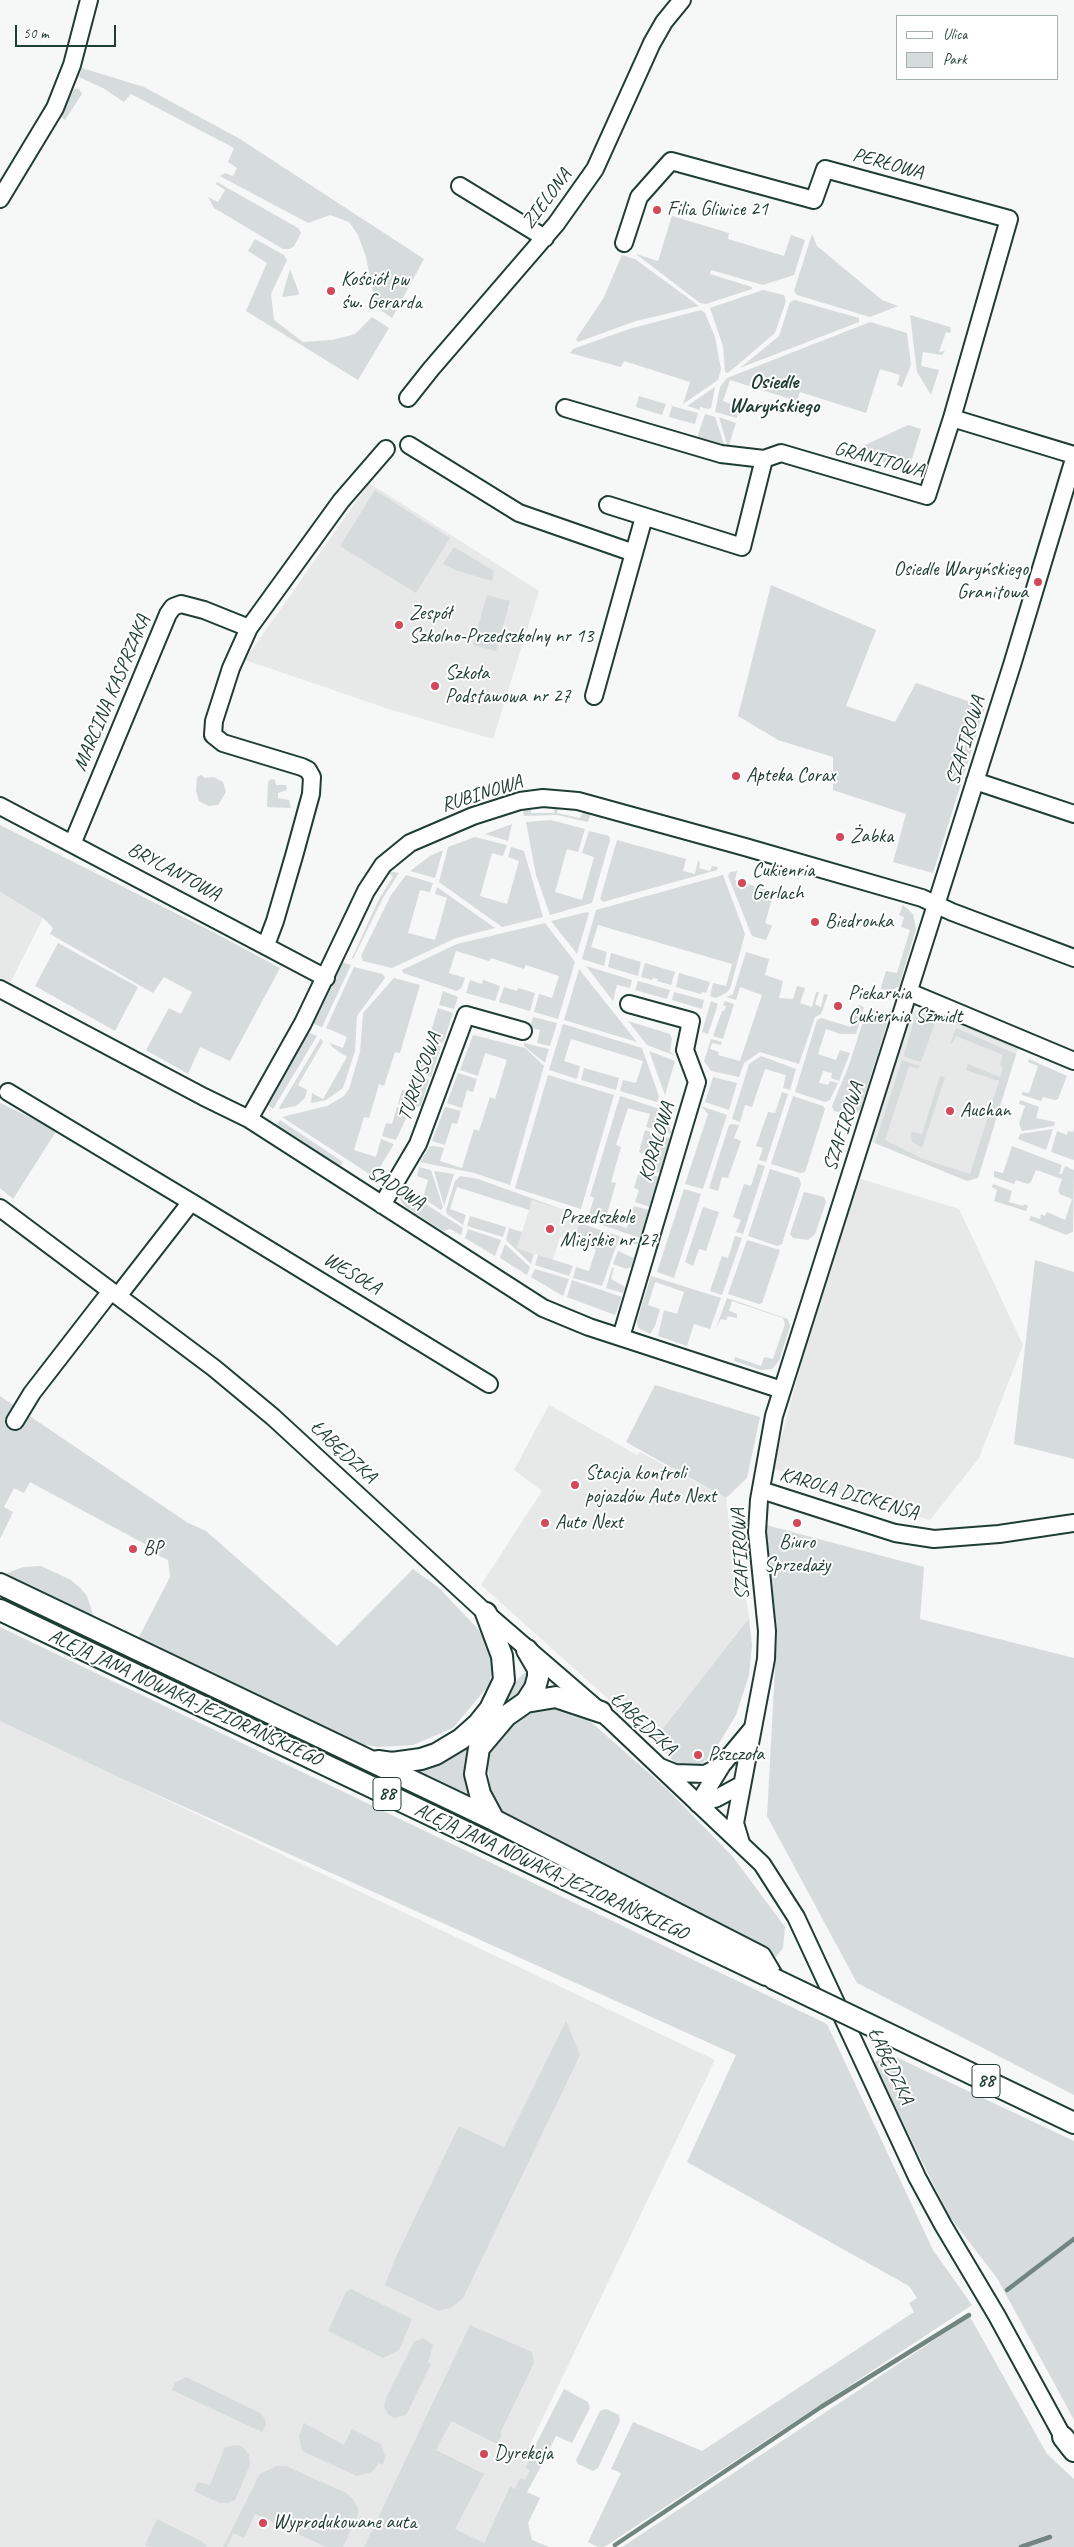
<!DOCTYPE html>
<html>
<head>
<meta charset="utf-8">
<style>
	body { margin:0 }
	#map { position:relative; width:1074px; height:2547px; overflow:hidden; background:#f6f7f7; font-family:Caveat,sans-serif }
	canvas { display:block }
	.legend { position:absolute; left:896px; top:15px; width:162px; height:65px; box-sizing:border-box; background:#fff; border:1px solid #a5b1ae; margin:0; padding:6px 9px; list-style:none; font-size:15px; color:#1f3d34 }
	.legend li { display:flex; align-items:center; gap:10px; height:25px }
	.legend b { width:25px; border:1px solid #a5b1ae }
	.scale { position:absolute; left:15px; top:25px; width:101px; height:22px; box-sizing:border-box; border:2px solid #1f3d34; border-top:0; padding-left:6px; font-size:15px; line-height:18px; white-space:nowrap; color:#1f3d34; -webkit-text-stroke:4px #fff; paint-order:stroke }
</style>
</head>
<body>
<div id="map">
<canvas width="1074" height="2547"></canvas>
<ul class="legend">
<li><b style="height:6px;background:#fff"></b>Ulica</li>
<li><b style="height:14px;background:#d6dcdb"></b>Park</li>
</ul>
<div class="scale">50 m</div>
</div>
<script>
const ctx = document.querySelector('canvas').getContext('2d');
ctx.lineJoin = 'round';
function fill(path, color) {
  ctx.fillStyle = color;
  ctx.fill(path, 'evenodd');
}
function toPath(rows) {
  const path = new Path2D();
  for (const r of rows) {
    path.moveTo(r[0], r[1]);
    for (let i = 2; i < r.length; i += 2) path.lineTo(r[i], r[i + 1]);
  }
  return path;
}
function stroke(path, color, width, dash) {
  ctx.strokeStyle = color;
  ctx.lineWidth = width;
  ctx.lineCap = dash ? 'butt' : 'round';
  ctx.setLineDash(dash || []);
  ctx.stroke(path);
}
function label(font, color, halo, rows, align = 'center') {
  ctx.font = font + ' Caveat,sans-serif';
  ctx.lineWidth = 4;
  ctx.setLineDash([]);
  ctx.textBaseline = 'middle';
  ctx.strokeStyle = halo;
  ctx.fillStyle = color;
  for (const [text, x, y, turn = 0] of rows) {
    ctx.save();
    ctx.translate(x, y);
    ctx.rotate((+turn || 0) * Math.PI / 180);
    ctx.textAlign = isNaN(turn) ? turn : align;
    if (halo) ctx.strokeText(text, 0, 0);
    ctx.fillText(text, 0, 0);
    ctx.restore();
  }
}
const built = toPath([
	[369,483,539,591,493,739,395,711,245,660],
	[0,892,43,918,10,983,0,979],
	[923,1006,1019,1045,978,1178,967,1181,870,1141,911,1014],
	[858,1178,959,1209,1023,1345,979,1458,930,1520,828,1490,773,1468,813,1320],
	[532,1200,581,1216,574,1241,560,1237,553,1260,517,1248],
	[549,1405,637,1455,640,1452,726,1498,734,1567,742,1569,749,1618,654,1740,481,1585,542,1491,514,1470],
	[0,1721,715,2060,524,2457,529,2460,530,2470,525,2481,520,2479,515,2489,510,2486,482,2547,0,2547]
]);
const green = toPath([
	[82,68,144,87,240,139,424,259,392,318,376,307,366,257,358,235,349,222,330,215,308,223,231,182,220,176,225,173,233,176,237,168,228,162,234,148,131,94,124,102,103,88,79,77],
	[74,89,79,89,82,94,65,120,61,117],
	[217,182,298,228,301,233,294,246,290,249,283,249,214,208,208,197,218,202,225,190,216,184],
	[672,216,729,233,728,239,784,256,791,235,805,240,794,275,763,285,711,270,710,274,752,287,752,289,706,304,700,303,636,254,658,261],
	[812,234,817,246,882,300,898,306,870,317,797,295,794,291],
	[255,239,284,255,287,260,271,294,274,320,303,342,332,340,355,334,372,317,389,328,358,380,246,311,267,263,248,251],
	[622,255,635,259,699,306,636,321,578,342,576,339,603,299],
	[290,269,299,293,298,295,282,297],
	[763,290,784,295,786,301,775,333,728,373,725,372,723,346,710,308],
	[795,300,859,318,859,322,740,368,779,336,790,302],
	[701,310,705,313,715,337,721,369,718,380,683,404,690,382,624,361,621,367,570,353,573,349,629,329],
	[910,315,950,327,951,330,950,333,946,332,939,352,945,351,942,355,923,352,921,366,939,370,931,395,917,372],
	[870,322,907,333,911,365,902,387,897,385,900,375,880,369,866,413,800,392,797,401,730,380,723,401,739,407,737,418,715,412,720,387,727,378],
	[715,387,711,408,708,409,700,407,700,410,687,406],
	[639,396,666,404,662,415,636,407],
	[672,406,698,413,695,424,669,417],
	[705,414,715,417,726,450,696,441],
	[719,417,736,423,728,448],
	[908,425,921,429,909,469,850,452],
	[375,490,450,538,416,593,340,546],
	[454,547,494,571,492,581,455,570,443,564],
	[771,585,876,630,846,706,895,722,916,683,985,707,933,873,893,862,906,814,833,790,833,757,778,740,738,716],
	[487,595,510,601,496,651,473,645],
	[201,775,205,778,214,777,223,782,226,792,218,805,208,806,199,801,196,791,197,777],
	[271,779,275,780,276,785,286,785,287,790,278,793,278,798,289,800,291,808,267,807,268,782],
	[555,804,559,804,557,813,580,818,584,810,591,812,588,822,557,815,524,816,523,807,531,805,531,813,554,813],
	[551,820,585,829,578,852,567,849,555,892,582,900,594,857,582,853,589,831,609,836,610,840,592,903,550,915,536,875,526,822],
	[512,824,508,841,485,834],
	[0,825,215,933,280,968,230,1061,200,1047,188,1074,146,1050,169,1008,181,1014,192,992,164,977,153,993,50,934,53,928,43,918,0,892],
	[475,837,507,845,503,856,492,853,480,896,507,904,519,861,508,857,511,847,524,851,543,917,502,927,439,882,448,847],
	[617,840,686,859,683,871,695,874,698,861,700,862,699,868,710,871,712,866,718,867,717,870,603,902,600,899],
	[443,850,435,878,410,871,430,856],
	[387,871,399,873,383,898,353,959,352,958,379,899,393,877],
	[737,871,735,880,774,892,765,923,772,926,766,940,752,936,728,876,730,872],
	[406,875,433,883,430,892,420,890,408,933,435,940,447,898,435,894,437,887,495,928,456,938,392,968,363,961,361,956,391,895],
	[723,875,745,934,730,989,726,993,716,998,710,996,713,983,726,986,732,964,598,925,591,947,607,952,604,966,582,959,596,910],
	[903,905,913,914,916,929,899,986,891,991,881,989,882,984,886,971,897,973,910,930,901,927,904,917,899,915],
	[587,912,589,913,577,954,551,921],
	[545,923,575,962,558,1019,534,1012,539,994,552,998,559,976,526,965,524,969,491,958,489,961,456,951,449,973,465,978,462,987,457,991,403,973,402,970,457,944],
	[58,943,138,987,115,1031,35,986],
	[746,952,769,959,765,975,783,981,779,998,793,999,797,986,805,988,800,1003,812,1007,816,992,819,992,815,1004,821,1007,824,994,828,995,821,1014,815,1017,799,1064,760,1052,744,1063,739,1077,711,1071,704,1061,711,1039,722,1042,721,1045,712,1043,710,1049,719,1052,718,1055,740,1061,762,995,740,987,736,1000,726,997,733,994],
	[611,953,641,962,638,976,608,967],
	[341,962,351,965,322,1027,314,1024,313,1021],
	[645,963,675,972,671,985,657,981,658,979,653,978,652,980,641,977],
	[586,966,632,980,630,988,617,985,613,1001],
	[354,967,383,974,385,978,357,1016,355,1051,343,1088,326,1100,311,1103,312,1093,323,1099,347,1057,332,1047,330,1043,343,1048,347,1037,326,1028],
	[579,969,637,1042,564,1020],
	[679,973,710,982,706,993,702,992,701,994,676,987],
	[394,978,420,985,400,1053,395,1052,384,1086,379,1084,369,1118,364,1117,354,1150,376,1157,381,1139,394,1144,374,1177,282,1117,327,1106,344,1096,349,1089,360,1052,363,1013],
	[470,980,482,984,483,980,500,986,495,1001,466,993],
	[638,981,670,990,667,999,635,990],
	[504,987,517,991,518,988,535,993,530,1011,499,1002],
	[443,991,458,997,454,1009,439,1005],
	[674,992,704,1000,702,1009,672,1000],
	[711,1001,718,1004,708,1034,702,1032],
	[725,1001,734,1004,723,1039,713,1036,722,1011,724,1011,726,1006,723,1005],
	[858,1005,864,1007,856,1034,840,1034,826,1029,818,1054,836,1060,840,1050,850,1053,839,1081,831,1078,832,1073,823,1071,819,1083,828,1085,830,1081,838,1083,830,1100,825,1102,795,1092,817,1020,821,1018,851,1027],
	[438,1008,453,1013,443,1043,429,1038],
	[872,1009,885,1015,887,1024,860,1110,853,1116,834,1111,832,1106,849,1065,866,1012,870,1013],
	[923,1014,936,1020,921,1062,905,1057,904,1054,915,1017],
	[533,1017,557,1023,550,1046,537,1043,540,1030,530,1028],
	[955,1020,1019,1045,1018,1050,951,1021],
	[628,1021,670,1034,672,1039,670,1052,676,1056,647,1045],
	[563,1024,642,1048,659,1096,657,1102,620,1091,623,1080,636,1083,643,1061,571,1039,564,1061,580,1066,577,1079,549,1070],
	[956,1028,1016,1054,978,1178,967,1181,875,1143,902,1060,920,1066,917,1069,909,1066,885,1140,923,1159,970,1174,999,1081,966,1070,968,1064,1000,1077,1003,1068,1000,1064,1003,1055,956,1036,953,1043,950,1044],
	[310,1033,317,1036,273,1109,266,1103,305,1035],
	[473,1035,525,1048,544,1066,510,1185,474,1173,420,1162,430,1146,433,1146,444,1148,440,1161,462,1168,474,1129,479,1131,490,1097,495,1099,507,1060,485,1053,478,1076,460,1070],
	[321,1038,323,1042,298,1085,307,1090,305,1098,296,1106,280,1109,279,1108],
	[428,1042,441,1046,431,1077,414,1071,417,1058,422,1059],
	[524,1043,549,1049,545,1063,524,1046],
	[649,1051,675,1061,665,1095],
	[761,1056,796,1069,790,1090,783,1088,786,1075,765,1069,752,1107,745,1105,740,1122,732,1119,749,1064],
	[1029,1059,1067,1076,1058,1099,1055,1100,1043,1097,1041,1101,1022,1095,1022,1092,1029,1093,1038,1066,1028,1062],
	[584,1068,619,1078,616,1090,581,1080],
	[458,1073,477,1079,473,1092,467,1090,462,1108,447,1103],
	[413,1074,429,1080,421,1106,413,1108,398,1104,402,1090,408,1091],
	[548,1075,614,1095,581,1209,515,1188],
	[940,1076,945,1077,922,1148,912,1142,911,1133,914,1132,922,1134],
	[713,1077,737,1083,729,1110,705,1102],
	[782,1092,788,1094,766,1162,759,1160,763,1148,756,1146,768,1112,775,1113],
	[620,1096,663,1110,672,1134,646,1127,650,1114,628,1108,616,1145,621,1147,611,1182,616,1183,605,1221,627,1228,634,1206,649,1210,640,1238,587,1220,594,1198,590,1196],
	[793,1096,823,1106,825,1109,805,1172,800,1173,771,1164],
	[1020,1100,1039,1107,1036,1118,1055,1122,1054,1126,1022,1131,1019,1124,1025,1106,1019,1104],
	[0,1103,57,1130,13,1199,0,1188],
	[701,1106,727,1115,703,1189,685,1184,708,1114],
	[397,1107,409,1112,396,1140,382,1136,386,1123,392,1124],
	[445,1107,461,1111,457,1124,452,1123,445,1145,432,1141],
	[280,1120,343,1162,337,1170,274,1128],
	[732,1124,739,1125,734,1138,741,1141,728,1178,722,1177,718,1191,709,1188,729,1125],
	[1074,1128,1074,1160,1051,1152,1057,1131,1067,1135,1068,1131,1073,1132],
	[1053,1129,1046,1150,1018,1139,1020,1134],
	[645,1130,672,1139,661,1173,640,1167,644,1154,639,1152],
	[1012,1146,1062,1165,1059,1174,1062,1174,1065,1166,1074,1170,1073,1232,1066,1235,1029,1220,1031,1216,1040,1219,1041,1214,1045,1216,1047,1212,1065,1220,1072,1199,1060,1194,1058,1191,1062,1179,1036,1170,1031,1182,1028,1184,1016,1180,1014,1184,994,1177,994,1171,1003,1173],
	[758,1164,765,1166,743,1234,736,1232,741,1220,733,1217,744,1184,751,1186],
	[419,1167,431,1170,443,1207,441,1210,423,1198,428,1180,417,1176],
	[770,1169,799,1178,801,1184,782,1244,777,1246,748,1236],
	[434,1171,454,1174,444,1206],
	[639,1171,660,1177,650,1207,635,1202,639,1190,634,1188],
	[460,1176,478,1179,581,1216,532,1200,529,1210,457,1187,450,1209,466,1215,463,1225,447,1214,446,1210,455,1181],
	[993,1184,1012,1191,1009,1202,1023,1206,1024,1204,1028,1206,1026,1211,994,1201,997,1190,992,1187],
	[684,1189,701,1194,674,1278,657,1272],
	[804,1192,824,1197,826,1202,815,1234,808,1240,793,1238,790,1234],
	[402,1194,410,1194,463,1228,461,1235,450,1229,443,1231,406,1207,400,1200],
	[703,1207,719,1212,706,1251,699,1249,693,1266,685,1262],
	[470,1216,506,1227,503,1237,467,1226],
	[579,1223,643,1244,634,1244,619,1238,602,1286,573,1278,576,1267,589,1271,596,1249,574,1241],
	[509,1228,522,1232,517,1248,534,1254,531,1264,506,1240],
	[468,1229,501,1240,495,1256,465,1238],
	[735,1236,742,1238,722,1295,710,1291,722,1256,728,1258],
	[747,1240,780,1250,762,1303,759,1304,728,1294],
	[505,1244,530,1267,527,1275,500,1258],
	[618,1251,634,1258,631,1267,626,1269,613,1264],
	[538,1255,573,1266,569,1276,535,1265],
	[1035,1260,1074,1272,1074,1459,1014,1444],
	[612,1268,614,1268,611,1279,625,1287,623,1293,606,1288],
	[535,1269,569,1279,563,1296,531,1277],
	[651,1276,721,1298,710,1329,694,1324,687,1346,658,1336,664,1310,677,1314,684,1292,655,1282,648,1305,660,1309,655,1326,650,1334,638,1328,637,1321],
	[572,1280,622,1297,615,1315,567,1297],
	[727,1298,788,1319,790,1327,779,1361,772,1369,761,1370,734,1361,735,1357,761,1366,764,1357,773,1359,785,1324,783,1318,732,1301,729,1311,737,1314,737,1318,728,1316,726,1320,721,1319,716,1328],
	[655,1385,760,1417,747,1478,726,1498,626,1442],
	[0,1396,188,1523,206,1531,337,1646,413,1569,438,1587,478,1629,486,1644,493,1666,489,1685,453,1728,413,1745,379,1747,357,1744,138,1639,170,1577,168,1560,153,1553,154,1549,30,1482,24,1493,14,1488,4,1507,13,1512,0,1539],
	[766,1525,924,1567,920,1619,1074,1658,1074,2095,857,1983,767,1816,777,1632],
	[41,1566,71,1580,80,1588,87,1596,96,1624,0,1576,23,1567],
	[749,1618,752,1645,749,1675,736,1715,712,1755,701,1764,683,1766,673,1761,654,1740],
	[0,1627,827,2024,933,2250,972,2305,604,2547,598,2547,588,2542,621,2473,611,2469,633,2422,702,2451,914,2312,909,2303,917,2298,909,2286,687,2162,736,2055,118,1777,0,1721],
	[524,1673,530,1673,528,1691,494,1718,476,1803,402,1768,440,1757],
	[566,1706,591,1722,667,1789,733,1857,785,1927,783,1948,776,1957,512,1821,498,1808,488,1790,490,1785,487,1760,496,1739,514,1719,543,1708],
	[566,2021,580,2055,463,2298,452,2307,439,2311,385,2285,395,2259,459,2126,504,2147],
	[894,2056,1074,2141,1074,2420,997,2278,949,2216,873,2062],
	[351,2289,412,2319,399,2350,383,2358,328,2331,346,2292],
	[969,2315,1047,2454,1074,2479,1074,2547,622,2547,960,2323,961,2320],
	[470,2325,532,2352,534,2363,500,2433,502,2434,497,2444,451,2421,436,2450,484,2474,455,2529,484,2543,510,2486,515,2489,520,2478,525,2480,530,2470,526,2468,529,2460,523,2457,528,2447,546,2457,527,2492,540,2498,528,2523,532,2540,549,2547,364,2547],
	[423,2338,433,2345,428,2362,431,2364,406,2415,394,2418,388,2414,384,2406,386,2398,414,2342],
	[186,2377,260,2413,265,2419,266,2425,262,2432,172,2390,175,2383],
	[564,2389,588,2402,590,2408,572,2443,556,2436,547,2454,534,2448],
	[606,2409,619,2415,620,2421,598,2468,593,2471,578,2464,576,2460,600,2411],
	[304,2423,344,2445,352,2429,381,2444,385,2456,383,2465,379,2463,372,2472,357,2476,302,2451,299,2436],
	[235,2445,242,2446,249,2455,250,2465,235,2500,228,2503,220,2503,194,2491,198,2482,210,2485,225,2447],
	[276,2466,286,2466,346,2493,353,2499,358,2508,358,2515,343,2547,326,2547,255,2514,244,2538,233,2533,227,2547,223,2547,260,2474],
	[157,2519,203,2542,207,2547,150,2547,145,2545]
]);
const stream = toPath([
	[1007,2290,1074,2239],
	[615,2545,821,2407,969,2315],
	[1021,2547,1050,2537]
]);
const minor = toPath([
	[460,186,545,238],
	[0,199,55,108,72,65,89,0],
	[624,243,639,197,671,161,814,200,825,169,1009,219,952,418],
	[408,398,431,369,556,224,595,169,652,43,664,22,682,0],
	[565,408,721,454,764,459],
	[409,445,519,513,634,553],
	[608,505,742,547,764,459,781,453,927,496,952,418,1074,455],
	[249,628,231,668,214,721,213,735,223,743,302,767,308,770,312,777,311,794,294,856,275,921,266,945],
	[594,696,644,517],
	[975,781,1074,814],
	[0,806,326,978],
	[73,842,168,614,173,607,181,604,204,610,249,628,341,501,386,449],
	[0,989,204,1097,249,1119,543,1308,589,1327,782,1390],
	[909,992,1074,1061],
	[8,1092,191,1202],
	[249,1119,303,1023,366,891,383,865,410,843,473,816,520,801,543,798,578,801,745,847,922,898,952,912,1074,958],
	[382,1205,418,1144,466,1015,523,1031],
	[0,1208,214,1368,273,1417,486,1613,610,1720,762,1864,796,1917,917,2177,943,2225,997,2316,1069,2448],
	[118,1296,191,1202,489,1384],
	[621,1337,697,1082,685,1050,691,1021,629,1004],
	[15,1421,32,1393,111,1291],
	[761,1490,895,1533,934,1539,999,1534,1074,1523],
	[660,1767,675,1773,705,1774,722,1765],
	[698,1804,722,1765,752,1729],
	[698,1804,717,1798,741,1785],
	[741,1843,735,1823,766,1659,767,1631,757,1532,759,1500,774,1416,1012,665,1074,459]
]);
const major = toPath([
	[0,1584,494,1820,761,1957,774,1979],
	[0,1610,766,1975],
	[526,1702,535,1688,538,1677,538,1669,527,1650],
	[378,1761,392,1763,421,1759,436,1754,461,1739,478,1724,490,1709,504,1680,502,1656,486,1613],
	[494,1820,480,1794,475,1774,479,1748,506,1716,526,1702,556,1697,601,1712],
	[899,2039,1074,2123],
	[1063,2437,1074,2451]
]);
const majorBridge = toPath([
	[774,1979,899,2039]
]);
const markers = [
	[657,210,5,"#d1495b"],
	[331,291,5,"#d1495b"],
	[1038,582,5,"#d1495b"],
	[399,625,5,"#d1495b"],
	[435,686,5,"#d1495b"],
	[736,776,5,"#d1495b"],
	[840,837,5,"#d1495b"],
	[742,883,5,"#d1495b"],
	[815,922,5,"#d1495b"],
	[838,1006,5,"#d1495b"],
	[950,1111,5,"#d1495b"],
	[550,1229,5,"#d1495b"],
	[575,1485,5,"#d1495b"],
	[545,1523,5,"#d1495b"],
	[797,1523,5,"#d1495b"],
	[133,1549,5,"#d1495b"],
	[698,1755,5,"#d1495b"],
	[484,2454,5,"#d1495b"],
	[263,2523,5,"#d1495b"]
];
const shields = [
	[387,1794,28],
	[986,2081,28]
];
const shieldNames = [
	["88",387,1794],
	["88",986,2081]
];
const streetNames = [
	["PERŁOWA",888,164,15],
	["ZIELONA",547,199,-53],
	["GRANITOWA",879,460,15],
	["MARCINA KASPRZAKA",112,693,-67],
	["SZAFIROWA",966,741,-73],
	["RUBINOWA",482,794,-17],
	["BRYLANTOWA",174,872,28],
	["TURKUSOWA",420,1077,-70],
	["SZAFIROWA",844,1127,-72],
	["KORALOWA",657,1142,-73],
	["SADOWA",396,1188,33],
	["WESOŁA",352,1274,31],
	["ŁABĘDZKA",343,1452,43],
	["KAROLA DICKENSA",849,1494,16],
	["SZAFIROWA",741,1554,-93],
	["ALEJA JANA NOWAKA-JEZIORAŃSKIEGO",185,1698,25],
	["ŁABĘDZKA",643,1724,43],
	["ALEJA JANA NOWAKA-JEZIORAŃSKIEGO",551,1872,25],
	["ŁABĘDZKA",890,2066,65]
];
const poiNames = [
	["Filia Gliwice 21",667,210],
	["Kościół pw",341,280],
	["św. Gerarda",341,303],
	["Osiedle Waryńskiego",1028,570,"right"],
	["Granitowa",1028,593,"right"],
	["Zespół",409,614],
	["Szkolno-Przedszkolny nr 13",409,637],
	["Szkoła",445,674],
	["Podstawowa nr 27",445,697],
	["Apteka Corax",746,776],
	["Żabka",850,837],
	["Cukienria",752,871],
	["Gerlach",752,894],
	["Biedronka",825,922],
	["Piekarnia",848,994],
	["Cukiernia Szmidt",848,1017],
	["Auchan",960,1111],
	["Przedszkole",560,1218],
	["Miejskie nr 27",560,1241],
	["Stacja kontroli",585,1474],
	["pojazdów Auto Next",585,1497],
	["Auto Next",555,1523],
	["Biuro",797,1543,"center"],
	["Sprzedaży",797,1566,"center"],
	["BP",143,1549],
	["Pszczoła",708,1755],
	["Dyrekcja",494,2454],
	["Wyprodukowane auta",273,2523]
];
const neighbourhoodNames = [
	["Osiedle",774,382],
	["Waryńskiego",774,406]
];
fill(built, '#e6e9e8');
fill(green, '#d6dcdb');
stroke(stream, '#72857f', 4.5);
stroke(minor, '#1f3d34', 20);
stroke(major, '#1f3d34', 24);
stroke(minor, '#fff', 16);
stroke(major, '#fff', 20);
stroke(majorBridge, '#1f3d34', 24, []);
stroke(majorBridge, '#fff', 20);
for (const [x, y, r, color] of markers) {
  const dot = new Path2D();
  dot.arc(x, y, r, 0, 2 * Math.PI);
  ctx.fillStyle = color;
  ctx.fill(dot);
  stroke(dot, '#fff', 2);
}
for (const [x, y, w] of shields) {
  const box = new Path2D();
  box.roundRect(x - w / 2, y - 16.5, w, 33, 4);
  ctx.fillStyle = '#fff';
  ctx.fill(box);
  stroke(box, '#1f3d34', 1);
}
label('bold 19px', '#1f3d34', null, shieldNames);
label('20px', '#1f3d34', '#fff', streetNames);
label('20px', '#1f3d34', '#fff', poiNames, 'left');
label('bold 21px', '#1f3d34', '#fff', neighbourhoodNames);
</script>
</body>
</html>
